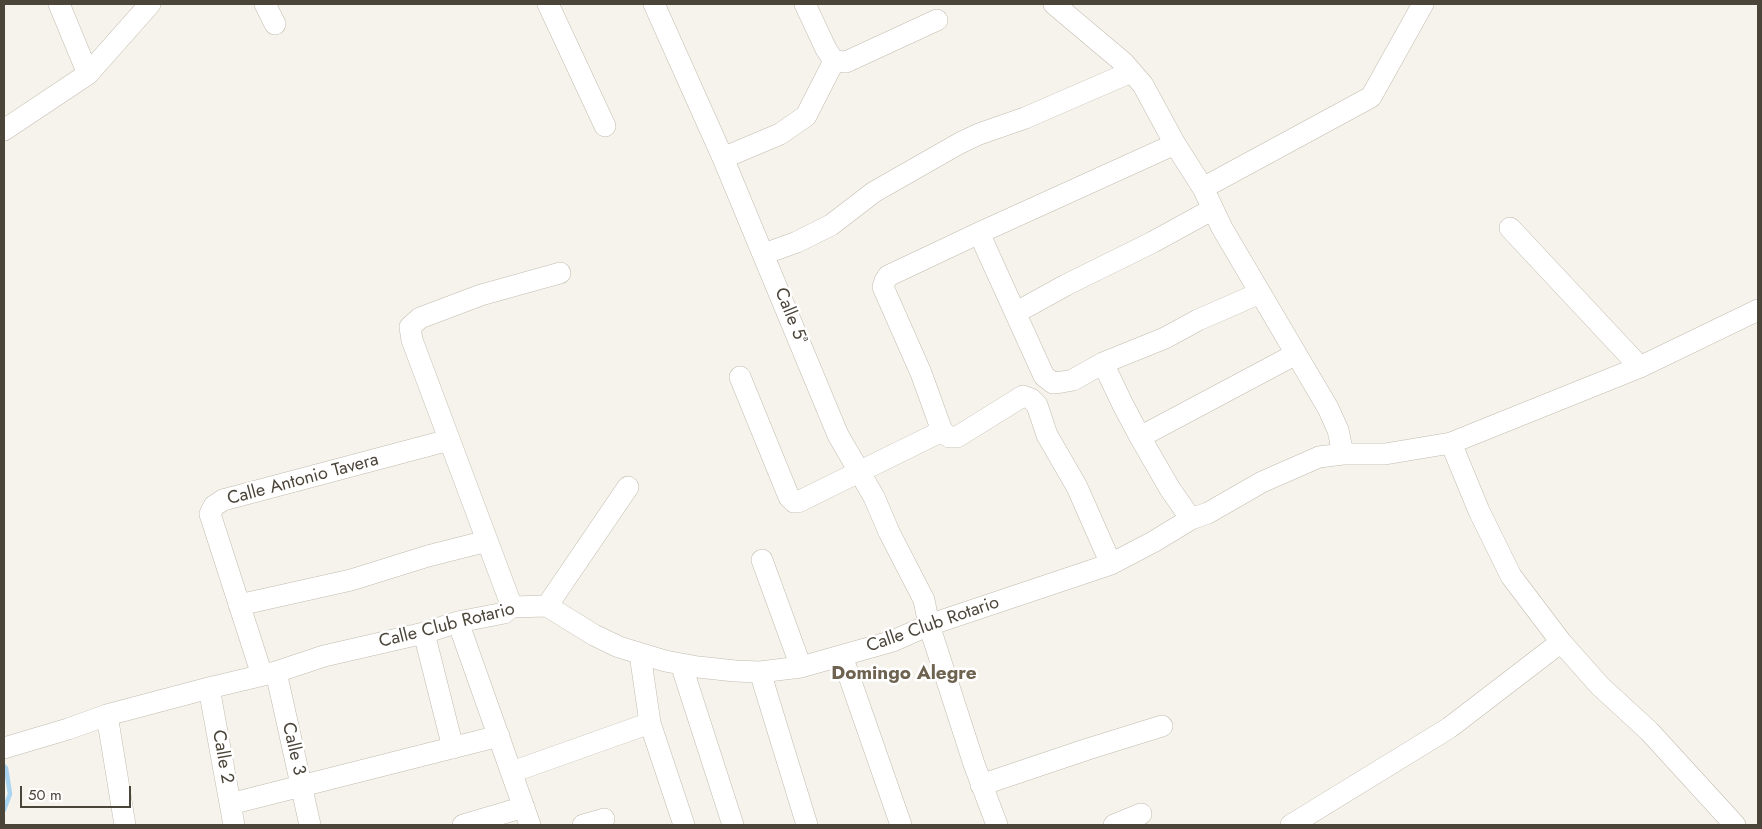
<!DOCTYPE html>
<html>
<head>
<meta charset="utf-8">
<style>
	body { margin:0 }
	#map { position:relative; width:1762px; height:829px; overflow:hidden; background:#f6f3ec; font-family:Jost,sans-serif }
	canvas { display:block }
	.frame { position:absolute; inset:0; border:5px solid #4b4439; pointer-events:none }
	.scale { position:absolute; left:20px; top:786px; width:111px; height:22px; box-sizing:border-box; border:2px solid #4b4439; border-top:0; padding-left:6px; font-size:15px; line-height:18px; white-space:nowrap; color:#4b4439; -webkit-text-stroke:4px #fff; paint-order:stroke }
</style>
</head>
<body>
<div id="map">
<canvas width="1762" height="829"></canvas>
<div class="frame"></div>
<div class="scale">50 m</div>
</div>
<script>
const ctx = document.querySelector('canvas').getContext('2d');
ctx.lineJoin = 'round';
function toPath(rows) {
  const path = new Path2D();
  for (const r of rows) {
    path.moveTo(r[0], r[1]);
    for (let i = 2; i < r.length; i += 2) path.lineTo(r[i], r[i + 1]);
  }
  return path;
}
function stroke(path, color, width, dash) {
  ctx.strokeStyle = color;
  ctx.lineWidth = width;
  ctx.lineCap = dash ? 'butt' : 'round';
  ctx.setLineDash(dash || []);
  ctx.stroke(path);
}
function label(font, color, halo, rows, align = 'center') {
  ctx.font = font + ' Jost,sans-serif';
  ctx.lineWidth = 5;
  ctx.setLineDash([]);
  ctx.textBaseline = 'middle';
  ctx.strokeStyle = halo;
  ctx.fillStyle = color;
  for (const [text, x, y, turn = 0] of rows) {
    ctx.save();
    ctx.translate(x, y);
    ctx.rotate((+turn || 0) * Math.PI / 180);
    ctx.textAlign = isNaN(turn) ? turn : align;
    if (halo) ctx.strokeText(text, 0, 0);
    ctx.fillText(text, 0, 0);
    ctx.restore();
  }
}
const stream = toPath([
	[4,766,6,768,10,794,4,810]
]);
const minor = toPath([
	[59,4,88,74],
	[265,4,275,24],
	[548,4,605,126],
	[654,4,723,158,838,435,874,497,889,532,924,600,929,625,974,764,997,825],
	[805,4,826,49,834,61],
	[1054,4,1124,63,1143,85,1175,144,1203,188,1222,228,1328,408,1338,430,1343,454],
	[834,61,846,62,937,20],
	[4,130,88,74,150,4],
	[723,158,780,134,806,116,834,61],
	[1203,188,1371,97,1423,4],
	[1510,228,1640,367],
	[979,233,1044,376,1053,383,1062,382,1073,380,1103,363,1165,338,1198,320,1260,293],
	[764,254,797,242,831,225,874,192,960,143,979,134,1025,118,1131,72],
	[1017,312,1066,285,1153,242,1213,209],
	[1103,363,1123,405,1140,437,1170,489,1191,519],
	[740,377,789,497,794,502,798,502,942,431],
	[1140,437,1296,354],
	[1451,443,1479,511,1511,576,1561,642,1600,686,1649,731,1735,825],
	[762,560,801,667],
	[1111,564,1077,487,1047,435,1037,405,1031,399,1023,396,957,437,949,437,942,431,921,373,883,287,885,281,888,276,979,233,1175,144],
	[239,605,351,580,428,556,487,541],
	[547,606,628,487],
	[512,607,412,340,410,327,420,318,481,295,560,273],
	[458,622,530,825],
	[424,633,453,748],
	[640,654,650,723,684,825],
	[842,656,901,825],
	[681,664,733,825],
	[276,672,310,825],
	[760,672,807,825],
	[262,675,210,514,214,506,223,500,449,440],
	[209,688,234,825],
	[107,715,125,825],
	[4,748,68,729,107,715,209,688,276,672,324,656,424,633,458,622,504,613,512,607,547,606,594,635,619,647,665,661,698,667,735,671,760,672,801,667,893,641,929,625,1111,564,1153,542,1191,519,1208,513,1262,482,1319,457,1343,454,1385,454,1451,443,1640,367,1758,310],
	[512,772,650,723],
	[981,785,1088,749,1162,726],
	[230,804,499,736],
	[463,825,524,807],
	[583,825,604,819],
	[1114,825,1141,814],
	[1291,825,1449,728,1561,642]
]);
const streetNames = [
	["Calle 5ª",790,316,68],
	["Calle Antonio Tavera",303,480,-15],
	["Calle Club Rotario",933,625,-19],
	["Calle Club Rotario",447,626,-14],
	["Calle 3",293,749,77],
	["Calle 2",222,757,80]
];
const neighbourhoodNames = [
	["Domingo Alegre",904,674]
];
stroke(stream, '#a9d4f2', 4.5);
stroke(minor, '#c2bbae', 22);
stroke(minor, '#fff', 21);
label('18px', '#4b4439', '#fff', streetNames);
label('bold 19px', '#6e6250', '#fff', neighbourhoodNames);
</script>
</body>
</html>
